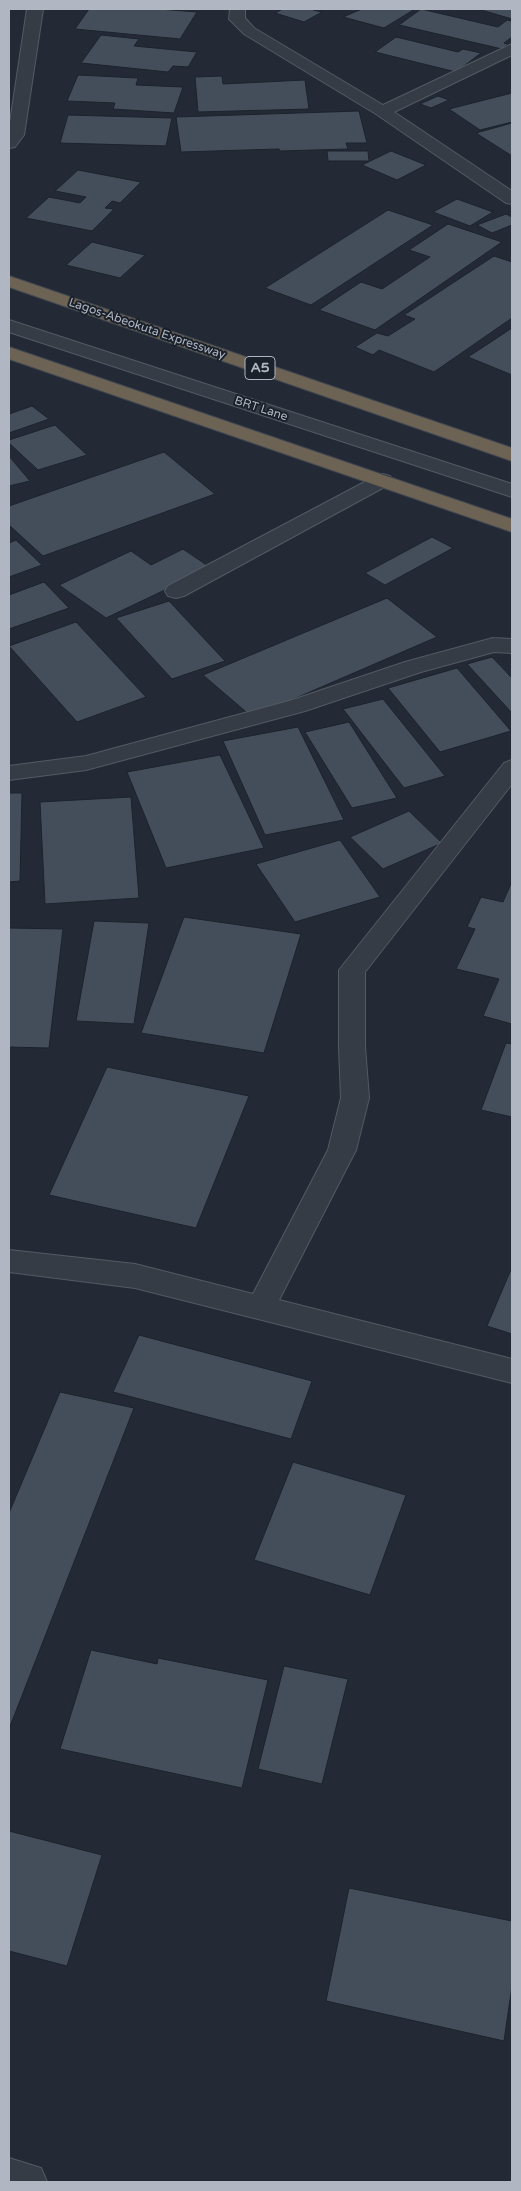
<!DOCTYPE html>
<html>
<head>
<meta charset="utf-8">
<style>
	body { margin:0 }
	#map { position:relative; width:521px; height:2191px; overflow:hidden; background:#232a36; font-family:"Varela Round",sans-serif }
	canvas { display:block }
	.frame { position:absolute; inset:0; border:10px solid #b0b7c3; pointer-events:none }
</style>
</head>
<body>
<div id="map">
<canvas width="521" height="2191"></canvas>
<div class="frame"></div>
</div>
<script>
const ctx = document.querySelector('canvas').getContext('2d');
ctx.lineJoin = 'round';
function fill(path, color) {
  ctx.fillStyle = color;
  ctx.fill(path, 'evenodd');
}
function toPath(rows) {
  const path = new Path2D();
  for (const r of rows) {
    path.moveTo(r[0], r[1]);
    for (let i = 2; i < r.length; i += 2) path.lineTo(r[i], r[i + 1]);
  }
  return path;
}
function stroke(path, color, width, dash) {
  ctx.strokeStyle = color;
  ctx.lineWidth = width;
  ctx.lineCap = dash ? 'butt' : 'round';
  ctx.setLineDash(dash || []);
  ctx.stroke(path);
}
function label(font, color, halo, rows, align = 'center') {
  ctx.font = font + ' "Varela Round",sans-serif';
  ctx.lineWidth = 4;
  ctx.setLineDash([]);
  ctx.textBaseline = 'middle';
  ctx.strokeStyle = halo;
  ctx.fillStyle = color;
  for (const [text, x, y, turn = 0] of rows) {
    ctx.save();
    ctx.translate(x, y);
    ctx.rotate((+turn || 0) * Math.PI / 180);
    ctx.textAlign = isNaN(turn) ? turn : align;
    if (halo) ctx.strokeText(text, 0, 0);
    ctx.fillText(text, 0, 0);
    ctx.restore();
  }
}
const building = toPath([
	[89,9,159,9,197,12,180,39,75,29,89,9],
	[283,9,315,9,313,10,322,12,304,22,275,13,283,9],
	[362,9,415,9,384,28,343,17,362,9],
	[421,9,498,27,507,20,512,21,512,37,504,43,508,44,502,49,399,25,421,9],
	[478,9,512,9,512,19,478,9],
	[101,35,139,39,134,46,197,52,188,67,173,66,168,72,81,63,101,35],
	[396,37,458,52,463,49,481,53,456,72,375,52,396,37],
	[78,75,138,78,136,85,183,87,174,113,113,109,115,103,67,101,78,75],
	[222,76,223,84,305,80,309,109,198,112,195,77,222,76],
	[512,93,512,122,480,130,449,109,512,93],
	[438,96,449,100,431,108,420,104,438,96],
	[359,111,367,143,346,143,348,149,280,151,279,149,181,152,176,117,359,111],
	[68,115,172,118,166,146,60,143,68,115],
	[512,123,512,156,476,133,512,123],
	[327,151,368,151,369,161,328,161,327,151],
	[391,151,426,165,397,180,362,165,391,151],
	[78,170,141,182,120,203,112,201,105,208,114,209,92,231,26,218,49,197,80,203,86,197,55,191,78,170],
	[457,199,493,212,470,226,433,212,457,199],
	[388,210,433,225,311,305,265,288,388,210],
	[506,214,512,217,512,225,492,233,477,225,506,214],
	[448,224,502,242,375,330,319,310,361,282,382,289,430,257,409,250,448,224],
	[92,242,145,255,120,278,66,265,92,242],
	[494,256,512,262,512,318,434,372,379,350,373,355,355,347,377,333,388,336,415,319,404,315,494,256],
	[512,328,512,375,468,357,512,328],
	[32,406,49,419,9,433,9,414,32,406],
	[55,425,87,455,38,470,9,443,9,440,55,425],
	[164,452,215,494,43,556,9,525,9,506,164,452],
	[9,456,30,481,9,486,9,456],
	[432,537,453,548,385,585,365,573,432,537],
	[16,540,42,565,9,577,9,543,16,540],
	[183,549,211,568,106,618,59,585,131,551,151,565,183,549],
	[44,582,69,608,9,629,9,595,44,582],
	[387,598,437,637,252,717,203,675,387,598],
	[169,601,225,661,172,679,116,618,169,601],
	[76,622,146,697,77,722,9,646,76,622],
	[492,657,512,678,512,713,467,664,492,657],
	[457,668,511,731,440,752,388,688,457,668],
	[383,699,445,776,404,788,343,709,383,699],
	[349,722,397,798,352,808,305,732,349,722],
	[298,727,344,820,265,835,223,741,298,727],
	[220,755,264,848,166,868,127,772,220,755],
	[9,793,22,793,20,881,9,882,9,793],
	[131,797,139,898,45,904,40,802,131,797],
	[409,811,442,843,383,869,350,837,409,811],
	[340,840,380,897,295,922,256,864,340,840],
	[512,881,512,1024,483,1016,499,979,456,969,475,929,467,927,481,897,503,902,512,881],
	[184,917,301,934,264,1053,141,1033,184,917],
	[94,921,149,923,134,1024,76,1021,94,921],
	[9,928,63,929,49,1048,9,1047,9,928],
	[506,1043,512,1044,512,1117,481,1110,506,1043],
	[107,1067,249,1096,196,1228,49,1195,107,1067],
	[512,1267,512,1334,487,1326,512,1267],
	[139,1335,312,1381,291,1439,113,1392,139,1335],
	[60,1392,134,1408,9,1729,9,1513,60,1392],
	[293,1462,406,1495,370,1595,254,1560,293,1462],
	[91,1650,157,1664,158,1658,268,1680,242,1788,60,1749,91,1650],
	[284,1666,348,1679,322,1784,258,1769,284,1666],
	[9,1831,102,1855,67,1966,9,1951,9,1831],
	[349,1888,512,1921,512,1986,504,2041,326,2001,349,1888]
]);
const minor = toPath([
	[27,9,43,9,24,135,15,147,9,148,9,129,27,9],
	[230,9,245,9,245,18,254,28,383,105,512,44,512,55,394,112,512,191,512,204,506,203,376,114,244,34,229,19,230,9],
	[9,320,512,484,512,497,9,332,9,320],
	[383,474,390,476,393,480,390,484,184,596,176,598,168,596,165,591,168,586,376,476,383,474],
	[493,638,512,639,512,653,494,652,421,672,305,711,86,770,9,780,9,766,86,756,289,701,405,662,493,638],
	[512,760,512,784,365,972,365,1047,369,1098,356,1150,279,1300,512,1359,512,1383,135,1288,9,1272,9,1250,135,1264,253,1294,328,1150,341,1098,339,1047,339,970,504,763,512,760],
	[9,2158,41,2168,47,2182,9,2182,9,2158]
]);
const highway = toPath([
	[9,276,512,448,512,461,9,287,9,276],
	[9,347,512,519,512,532,9,359,9,347]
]);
const farStreetnames = [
	["Lagos-Abeokuta Expressway",147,329,19],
	["BRT Lane",261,409,18]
];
const shields = [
	[260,368,30]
];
const shieldNames = [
	["A5",260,368]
];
fill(building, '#444d5a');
stroke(building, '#1d232d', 1);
stroke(minor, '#535a64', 2);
stroke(highway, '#404751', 2);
fill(minor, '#363c46');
fill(highway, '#6c6354');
label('12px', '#b0b7c3', '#1b212b', farStreetnames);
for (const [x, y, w] of shields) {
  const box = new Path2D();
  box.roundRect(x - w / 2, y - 11.5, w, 23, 4);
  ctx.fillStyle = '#1b212b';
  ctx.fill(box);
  stroke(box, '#b0b7c3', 1);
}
label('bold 14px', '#b0b7c3', null, shieldNames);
</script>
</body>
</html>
